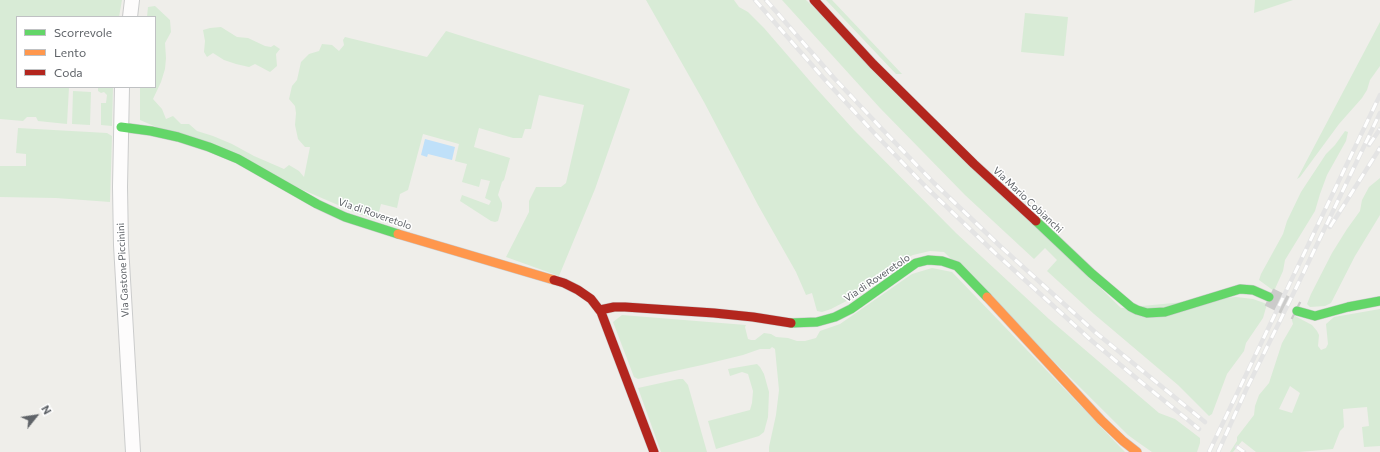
<!DOCTYPE html>
<html>
<head>
<meta charset="utf-8">
<style>
	body { margin:0 }
	#map { position:relative; width:1380px; height:452px; overflow:hidden; background:#efeeea; font-family:Commissioner,sans-serif }
	canvas { display:block }
	.legend { position:absolute; left:16px; top:16px; width:140px; height:72px; box-sizing:border-box; background:#fff; border:1px solid #bfc1c3; margin:0; padding:5px 7px; list-style:none; font-size:12px; color:#5f6368 }
	.legend li { display:flex; align-items:center; gap:8px; height:20px }
	.legend b { width:20px; border:1px solid #bfc1c3 }
	.north { position:absolute; left:16px; top:396px; width:40px; height:40px; -webkit-text-stroke:3px #fff; paint-order:stroke; rotate:60deg; font-size:11px; font-weight:700; line-height:16px; text-align:center; color:#5f6368 }
	.north::after { content:''; display:block; margin:auto; width:14px; height:18px; background:#5f6368; clip-path:polygon(50% 0,100% 100%,50% 72%,0 100%) }
</style>
</head>
<body>
<div id="map">
<canvas width="1380" height="452"></canvas>
<ul class="legend">
<li><b style="height:5px;background:#63d668"></b>Scorrevole</li>
<li><b style="height:5px;background:#ff974d"></b>Lento</li>
<li><b style="height:5px;background:#b3261e"></b>Coda</li>
</ul>
<div class="north">N</div>
</div>
<script>
const ctx = document.querySelector('canvas').getContext('2d');
ctx.lineJoin = 'round';
function fill(path, color) {
  ctx.fillStyle = color;
  ctx.fill(path, 'evenodd');
}
function toPath(rows) {
  const path = new Path2D();
  for (const r of rows) {
    path.moveTo(r[0], r[1]);
    for (let i = 2; i < r.length; i += 2) path.lineTo(r[i], r[i + 1]);
  }
  return path;
}
function stroke(path, color, width, dash) {
  ctx.strokeStyle = color;
  ctx.lineWidth = width;
  ctx.lineCap = dash ? 'butt' : 'round';
  ctx.setLineDash(dash || []);
  ctx.stroke(path);
}
function label(font, color, halo, rows, align = 'center') {
  ctx.font = font + ' Commissioner,sans-serif';
  ctx.lineWidth = 3;
  ctx.setLineDash([]);
  ctx.textBaseline = 'middle';
  ctx.strokeStyle = halo;
  ctx.fillStyle = color;
  for (const [text, x, y, turn = 0] of rows) {
    ctx.save();
    ctx.translate(x, y);
    ctx.rotate((+turn || 0) * Math.PI / 180);
    ctx.textAlign = isNaN(turn) ? turn : align;
    if (halo) ctx.strokeText(text, 0, 0);
    ctx.fillText(text, 0, 0);
    ctx.restore();
  }
}
const green = toPath([
	[0,0,122,0,119,17,17,17,17,87,69,87,67,124,38,121,36,117,27,117,23,121,0,119],
	[646,0,734,0,739,7,748,12,764,28,815,87,854,130,956,233,1049,319,1159,413,1175,419,1200,438,1200,443,1197,452,1152,452,1139,443,1128,435,944,252,930,251,913,255,905,259,905,261,860,294,831,309,822,312,817,311,812,293,806,295,796,272,758,205,704,102],
	[782,0,806,0,1121,308,1236,297,1253,299,1267,304,1263,318,1246,343,1244,351,1227,374,1212,414,1209,416,1178,385,1094,314,1047,271,1057,260,1045,248,1034,259,965,195,880,108],
	[826,0,832,0,902,74,896,74],
	[1255,0,1293,0,1254,13],
	[155,6,170,20,171,32,165,43,166,58,165,69,161,82,153,99,162,109,166,119,173,116,181,124,189,124,197,131,213,136,232,144,254,156,284,169,289,165,299,171,304,177,310,147,305,147,298,139,295,125,296,113,295,106,289,99,292,86,297,80,301,62,309,54,319,51,322,44,332,45,339,51,344,45,343,40,345,37,427,57,446,31,630,89,595,189,559,276,506,257,529,212,529,201,536,187,561,187,566,183,584,105,539,95,531,129,525,129,522,138,513,138,479,128,474,147,510,158,504,180,502,182,498,195,502,203,502,207,498,221,495,222,491,221,460,201,462,195,489,205,491,201,485,198,490,181,481,179,479,187,462,182,467,164,455,161,459,144,423,134,408,190,400,194,397,208,381,204,377,220,359,214,140,120,140,87,155,87,155,17,147,17,148,7],
	[1025,13,1068,17,1064,56,1021,52],
	[1380,22,1380,66,1370,80,1367,90,1362,98,1339,124,1300,177,1297,179],
	[221,27,237,37,248,38,265,46,271,47,274,45,280,49,276,54,277,66,270,72,255,64,249,67,236,64,224,60,213,53,207,57,204,52,205,41,203,30,210,28],
	[98,87,113,87,112,126,101,125,101,103,106,103,107,95,104,92,101,93,98,91],
	[73,91,91,92,90,125,72,124],
	[18,128,107,133,112,136,110,202,56,198,0,197,0,166,26,166,26,154,16,153],
	[1345,131,1348,132,1346,141,1327,175,1320,194,1315,211,1285,260,1283,271,1274,291,1259,280,1261,274,1283,234,1287,221,1301,192,1326,154,1335,145],
	[1380,178,1380,215,1355,256,1331,303,1325,306,1310,307,1307,304,1311,294,1332,253,1347,229,1360,211,1362,200,1369,187],
	[932,268,952,272,1125,452,769,452,769,447,776,415,779,390,775,349,772,347,770,349,760,349,743,355,702,365,638,379,634,377,613,322,622,315,746,325,745,327,748,339,751,340,755,340,764,333,771,334,776,337,788,338,797,341,805,341,816,338,820,331,840,324,912,274],
	[1380,309,1380,446,1364,447,1362,427,1369,426,1367,407,1343,409,1344,427,1340,431,1333,449,1299,452,1256,452,1242,441,1233,452,1230,452,1237,441,1237,437,1254,415,1255,406,1259,395,1269,383,1282,343,1293,324,1292,320,1295,316,1312,325,1317,331,1319,335,1318,346,1321,350,1326,348,1328,344,1326,324,1334,317],
	[1290,386,1300,393,1292,413,1279,409],
	[757,364,760,367,764,374,769,392,768,417,764,432,759,436,716,449,708,421,750,410,752,403,753,391,748,374,742,372,730,376,728,369],
	[679,379,683,379,688,385,707,452,661,452,638,388]
]);
const water = toPath([
	[425,139,455,147,452,160,428,154,427,157,421,155]
]);
const secondaryTunnel = toPath([
	[1269,297,1297,311]
]);
const street = toPath([
	[130,17,132,0],
	[122,87,120,187,121,245,133,452]
]);
const fast = toPath([
	[121,127,151,131,178,137,209,147,238,159,317,204,345,217,398,234],
	[1036,221,1091,273,1131,307,1137,310,1147,313,1165,312,1240,289,1253,290,1269,297],
	[1297,311,1315,316,1348,307,1380,301],
	[791,323,817,322,835,317,851,309,916,263,928,260,942,261,957,266,987,297]
]);
const slow = toPath([
	[398,234,554,280],
	[987,297,1101,420,1123,441,1137,452]
]);
const jam = toPath([
	[814,0,873,64,974,164,1036,221],
	[554,280,564,283,578,290,591,299,601,312,654,452],
	[600,310,614,307,625,307,714,313,753,317,791,323]
]);
const rail = toPath([
	[755,0,826,81,876,135,928,189,994,252,1092,341,1135,377,1199,429],
	[766,0,834,78,882,129,934,183,1000,246,1095,332,1205,422],
	[1369,145,1380,129],
	[1330,227,1380,148],
	[1237,447,1244,452],
	[1209,452,1380,95],
	[1218,452,1246,390,1298,284,1380,113]
]);
const streetNames = [
	["Via Mario Cobianchi",1028,200,43],
	["Via di Roveretolo",375,214,19],
	["Via Gastone Piccinini",123,270,-93],
	["Via di Roveretolo",877,278,-34]
];
fill(green, '#d8ebd6');
fill(water, '#bfe0f9');
stroke(secondaryTunnel, '#cbcbca', 19, [19, 10]);
stroke(street, '#cbcccc', 16);
stroke(fast, '#cacacb', 10);
stroke(slow, '#cacacb', 10);
stroke(jam, '#cacacb', 10);
stroke(street, '#fdfcfc', 14);
stroke(fast, '#63d668', 9);
stroke(slow, '#ff974d', 9);
stroke(jam, '#b3261e', 9);
stroke(rail, '#e4e4e4', 4.5);
stroke(rail, '#fff', 3, [9]);
label('10px', '#5f6368', '#fff', streetNames);
</script>
</body>
</html>
